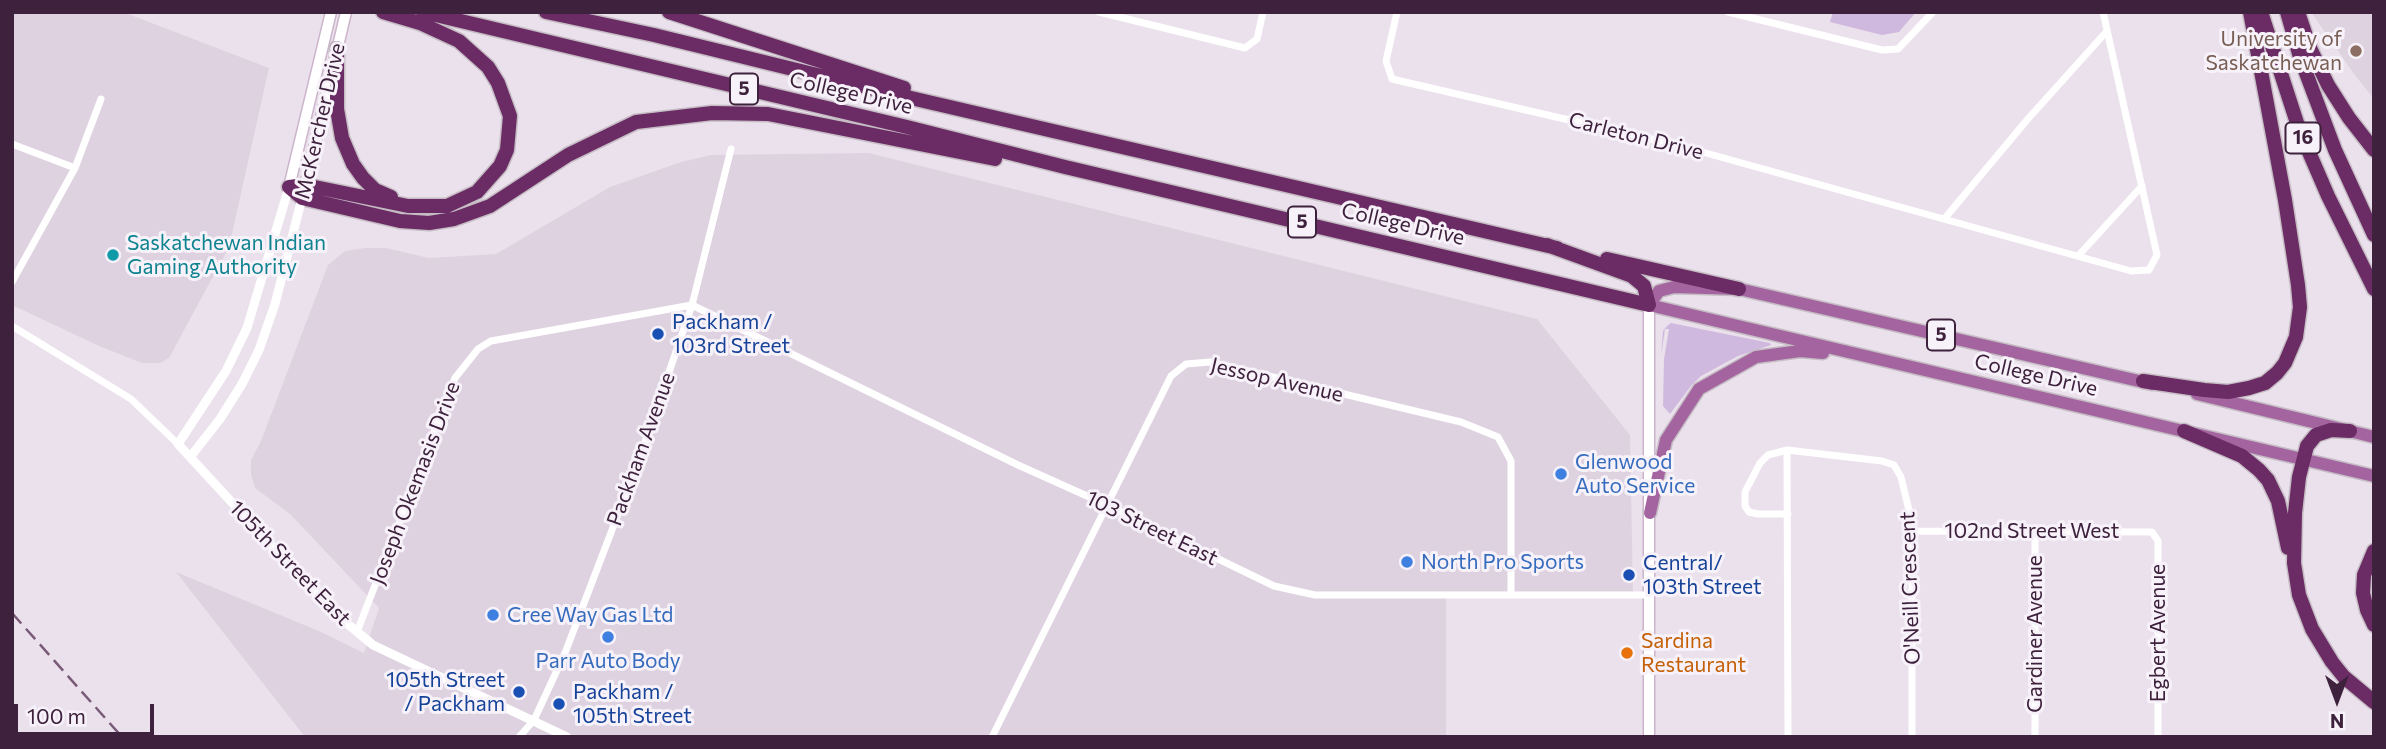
<!DOCTYPE html>
<html>
<head>
<meta charset="utf-8">
<style>
	body { margin:0 }
	#map { position:relative; width:2386px; height:749px; overflow:hidden; background:#ebe1ec; font-family:Commissioner,sans-serif }
	canvas { display:block }
	.frame { position:absolute; inset:0; border:14px solid #3e213c; pointer-events:none }
	.north { position:absolute; left:2302px; top:665px; width:70px; height:70px; -webkit-text-stroke:5px #f7f2f9; paint-order:stroke; rotate:180deg; font-size:19px; font-weight:700; line-height:28px; text-align:center; color:#3e213c }
	.north::after { content:''; display:block; margin:auto; width:24px; height:32px; background:#3e213c; clip-path:polygon(50% 0,100% 100%,50% 72%,0 100%) }
	.scale { position:absolute; left:14px; top:704px; width:140px; height:32px; box-sizing:border-box; border:4px solid #3e213c; border-top:0; padding-left:9px; font-size:21px; line-height:24px; white-space:nowrap; color:#3e213c; -webkit-text-stroke:5px #f7f2f9; paint-order:stroke }
</style>
</head>
<body>
<div id="map">
<canvas width="2386" height="749"></canvas>
<div class="frame"></div>
<div class="north">N</div>
<div class="scale">100 m</div>
</div>
<script>
const ctx = document.querySelector('canvas').getContext('2d');
ctx.lineJoin = 'round';
function fill(path, color) {
  ctx.fillStyle = color;
  ctx.fill(path, 'evenodd');
}
function toPath(rows) {
  const path = new Path2D();
  for (const r of rows) {
    path.moveTo(r[0], r[1]);
    for (let i = 2; i < r.length; i += 2) path.lineTo(r[i], r[i + 1]);
  }
  return path;
}
function stroke(path, color, width, dash) {
  ctx.strokeStyle = color;
  ctx.lineWidth = width;
  ctx.lineCap = dash ? 'butt' : 'round';
  ctx.setLineDash(dash || []);
  ctx.stroke(path);
}
function label(font, color, halo, rows, align = 'center') {
  ctx.font = font + ' Commissioner,sans-serif';
  ctx.lineWidth = 6;
  ctx.setLineDash([]);
  ctx.textBaseline = 'middle';
  ctx.strokeStyle = halo;
  ctx.fillStyle = color;
  for (const [text, x, y, turn = 0] of rows) {
    ctx.save();
    ctx.translate(x, y);
    ctx.rotate((+turn || 0) * Math.PI / 180);
    ctx.textAlign = isNaN(turn) ? turn : align;
    if (halo) ctx.strokeText(text, 0, 0);
    ctx.fillText(text, 0, 0);
    ctx.restore();
  }
}
const built = toPath([
	[12,12,123,12,269,68,229,247,169,358,160,363,142,363,99,346,12,305],
	[2311,12,2374,12,2374,99,2354,74],
	[869,153,1537,319,1630,435,1633,594,1446,595,1446,737,305,737,176,572,319,631,364,653,379,608,290,514,255,488,251,475,251,460,261,441,328,265,345,251,365,248,386,248,429,258,496,254,610,187,681,162,711,155]
]);
const green = toPath([
	[1833,12,1916,12,1899,32,1882,35,1830,22],
	[1671,323,1770,343,1771,345,1738,356,1701,376,1691,386,1670,414,1663,406,1664,359,1669,329,1665,329,1661,356,1663,331,1666,327]
]);
const minor = toPath([
	[1099,12,1245,48,1257,39,1263,12],
	[1397,12,1386,61,1392,79,1677,145,2131,271,2149,270,2157,255,2103,12],
	[1728,12,1882,50,1898,49,1933,12],
	[12,144,75,168],
	[1945,218,2027,120,2107,31],
	[2078,256,2142,186],
	[12,282,75,168,101,99],
	[12,326,131,399,178,444],
	[1787,450,1788,737],
	[1788,514,1758,514,1749,512,1745,506,1745,492,1760,463,1768,455,1787,450,1882,461,1894,465,1901,477,1912,523,1912,737],
	[1912,531,2152,532,2158,541,2158,737],
	[357,632,455,378,478,349,491,341,692,305,1018,465,1107,505,1274,586,1315,595,1649,595],
	[519,737,534,720,565,653,641,454,692,305,731,149],
	[992,737,1171,376,1186,364,1210,362,1461,422,1498,437,1511,461,1511,595],
	[2035,737,2035,531]
]);
const tertiary = toPath([
	[289,187,247,328,226,371,178,444,332,611,373,645,567,737],
	[191,456,220,419,242,384,259,350,275,304,302,198]
]);
const secondary = toPath([
	[289,187,331,12],
	[304,190,346,12],
	[1649,737,1649,305]
]);
const primary = toPath([
	[2152,384,1739,289,1674,287,1659,291,1649,305,2374,476],
	[2197,394,2374,437],
	[1650,513,1666,440,1699,389,1756,357,1800,351,1823,353]
]);
const motorway = toPath([
	[423,12,907,127,1065,167,1649,305,1644,286,1632,276,1547,245],
	[546,12,654,35,911,98,1557,248],
	[669,12,904,88],
	[2261,12,2299,129,2328,196,2374,289],
	[2287,12,2300,57,2335,150,2374,235],
	[2298,12,2310,48,2328,85,2349,118,2374,150],
	[337,48,337,109,342,138,353,164,363,178,375,190,391,197],
	[289,187,302,198,400,221,429,223,454,219,490,206,568,155,636,122,712,113,768,114,995,159],
	[289,187,305,185,408,206,447,206,477,192,500,166,507,150,510,116,498,83,488,67,459,41,420,23,383,12],
	[1607,259,1739,289],
	[2143,381,2204,390,2228,392,2249,388,2265,383,2277,373,2285,363,2296,337,2300,307,2298,285,2285,200,2250,12],
	[2184,431,2242,456,2259,470,2268,480,2278,501,2288,548],
	[2350,431,2331,430,2316,435,2307,446,2299,477,2295,513,2294,563,2299,595,2312,629,2332,662,2344,677,2374,702],
	[2374,551,2364,575,2363,593,2367,610,2374,625]
]);
const rail = toPath([
	[12,613,122,737]
]);
const markers = [
	[2356,51,7,"#8d6e63"],
	[113,255,7,"#0f9aa8"],
	[658,334,7,"#1a4fb4"],
	[1561,474,7,"#3f7fe0"],
	[1407,562,7,"#3f7fe0"],
	[1629,575,7,"#1a4fb4"],
	[493,615,7,"#3f7fe0"],
	[608,637,7,"#3f7fe0"],
	[1627,653,7,"#e8710a"],
	[519,692,7,"#1a4fb4"],
	[559,704,7,"#1a4fb4"]
];
const shields = [
	[744,89,28],
	[2303,138,35],
	[1302,222,28],
	[1941,335,28]
];
const shieldNames = [
	["5",744,89],
	["16",2303,138],
	["5",1302,222],
	["5",1941,335]
];
const educationNames = [
	["University of",2342,39],
	["Saskatchewan",2342,63]
];
const streetNames = [
	["College Drive",851,93,13],
	["McKercher Drive",320,121,-77],
	["Carleton Drive",1636,136,14],
	["College Drive",1403,224,13],
	["College Drive",2036,375,13],
	["Jessop Avenue",1277,380,13],
	["Packham Avenue",641,449,-70],
	["Joseph Okemasis Drive",415,483,-69],
	["103 Street East",1152,528,26],
	["102nd Street West",2032,531],
	["105th Street East",290,563,46],
	["O'Neill Crescent",1910,588,-92],
	["Egbert Avenue",2158,633,-90],
	["Gardiner Avenue",2035,634,-90]
];
const cultureNames = [
	["Saskatchewan Indian",127,243],
	["Gaming Authority",127,267]
];
const transitNames = [
	["Packham /",672,322],
	["103rd Street",672,346],
	["Central/",1643,563],
	["103th Street",1643,587],
	["105th Street",505,680,"right"],
	["/ Packham",505,704,"right"],
	["Packham /",573,692],
	["105th Street",573,716]
];
const shopNames = [
	["Glenwood",1575,462],
	["Auto Service",1575,486],
	["North Pro Sports",1421,562],
	["Cree Way Gas Ltd",507,615],
	["Parr Auto Body",608,661,"center"]
];
const foodNames = [
	["Sardina",1641,641],
	["Restaurant",1641,665]
];
fill(built, '#ded2e0');
fill(green, '#cfb9de');
stroke(secondary, '#cbb4cc', 13);
stroke(primary, '#c5bcc4', 15);
stroke(motorway, '#c5bcc4', 17);
stroke(minor, '#fff', 7);
stroke(tertiary, '#fff', 9);
stroke(secondary, '#fff', 10);
stroke(primary, '#a364a0', 12);
stroke(motorway, '#6b2b64', 14);
stroke(rail, '#795b78', 2.5, [14, 7]);
for (const [x, y, r, color] of markers) {
  const dot = new Path2D();
  dot.arc(x, y, r, 0, 2 * Math.PI);
  ctx.fillStyle = color;
  ctx.fill(dot);
  stroke(dot, '#f7f2f9', 2.5);
}
for (const [x, y, w] of shields) {
  const box = new Path2D();
  box.roundRect(x - w / 2, y - 15.5, w, 31, 5);
  ctx.fillStyle = '#f7f2f9';
  ctx.fill(box);
  stroke(box, '#3e213c', 2);
}
label('bold 19px', '#3e213c', null, shieldNames);
label('21px', '#785e54', '#f7f2f9', educationNames, 'right');
label('21px', '#3e213c', '#f7f2f9', streetNames);
label('21px', '#0d838f', '#f7f2f9', cultureNames, 'left');
label('21px', '#164399', '#f7f2f9', transitNames, 'left');
label('21px', '#366cbe', '#f7f2f9', shopNames, 'left');
label('21px', '#c56008', '#f7f2f9', foodNames, 'left');
</script>
</body>
</html>
